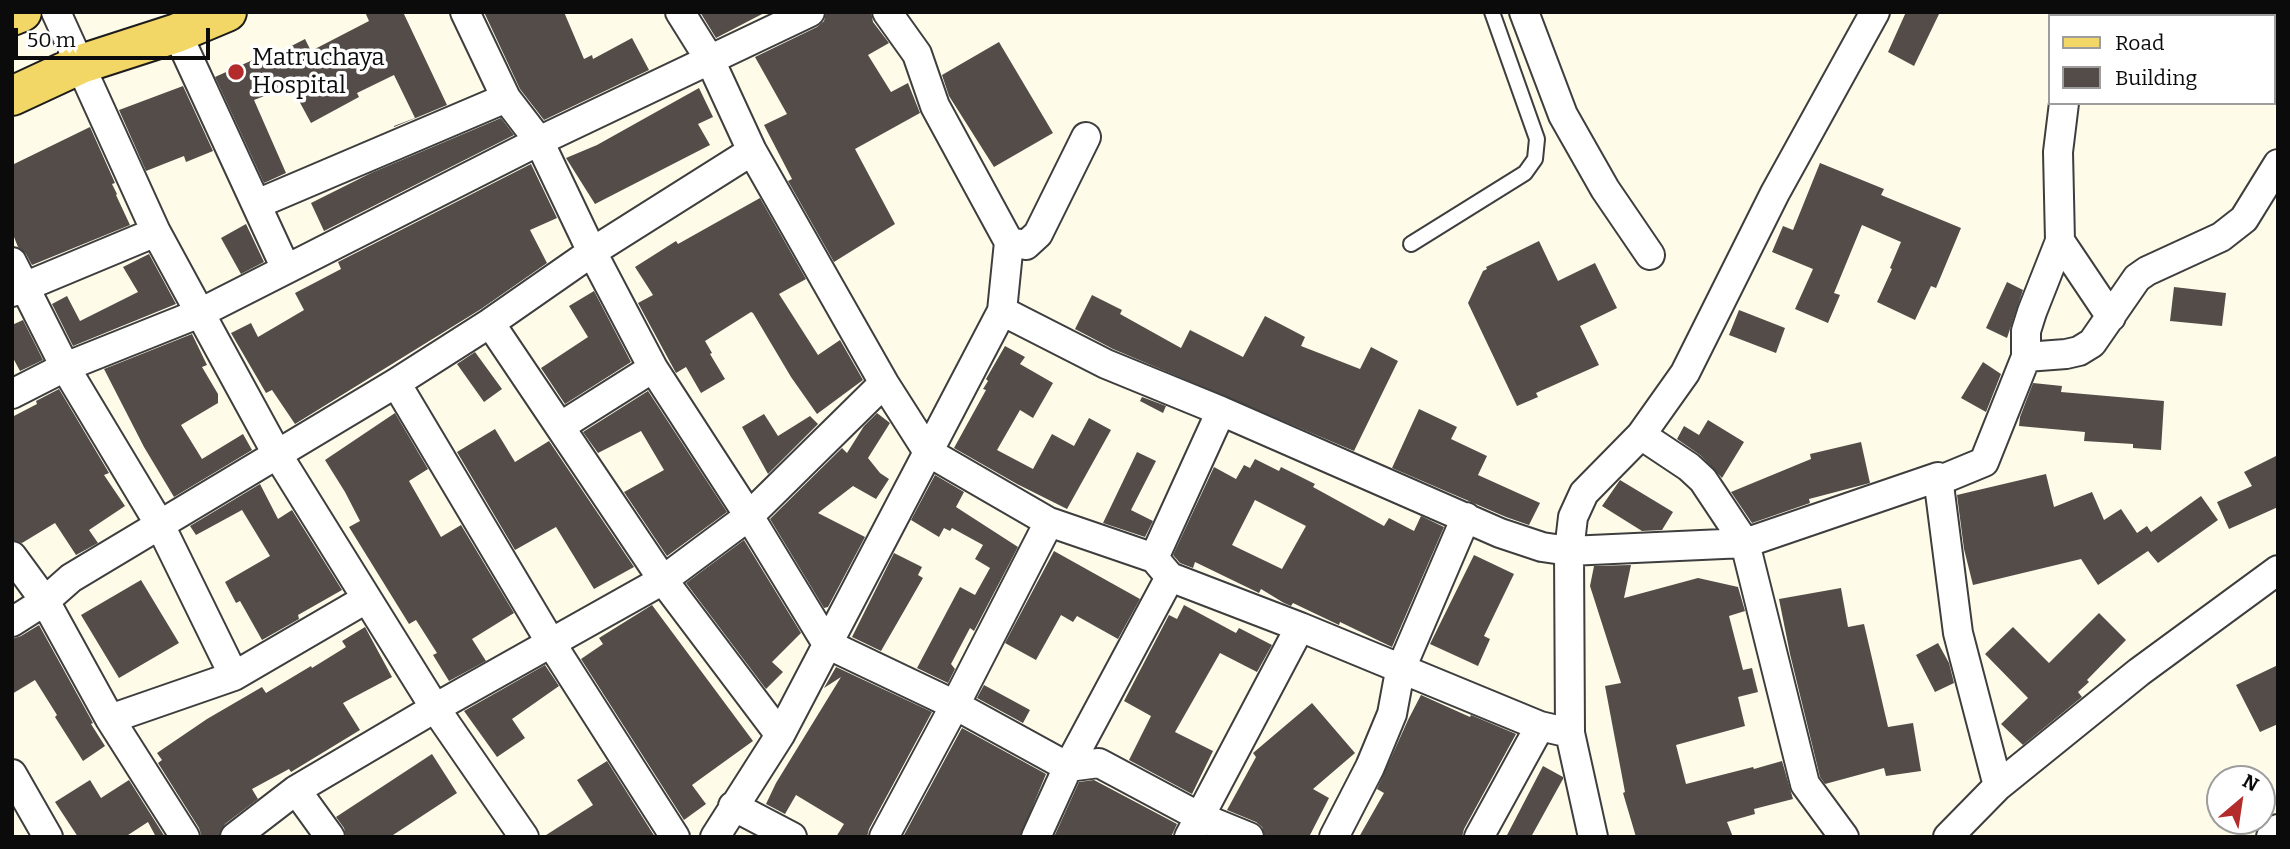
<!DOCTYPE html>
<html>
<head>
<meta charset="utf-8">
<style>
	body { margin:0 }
	#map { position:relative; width:2290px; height:849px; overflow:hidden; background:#fefbe9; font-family:Bitter,serif }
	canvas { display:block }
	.frame { position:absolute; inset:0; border:14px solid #0b0b0b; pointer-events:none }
	.legend { position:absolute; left:2048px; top:14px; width:228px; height:91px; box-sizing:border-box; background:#fff; border:2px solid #9d9d9d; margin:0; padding:9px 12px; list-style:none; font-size:21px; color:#0b0b0b }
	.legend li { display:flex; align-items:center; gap:14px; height:35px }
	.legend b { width:35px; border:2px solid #9d9d9d }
	.north { position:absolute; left:2206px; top:765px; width:70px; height:70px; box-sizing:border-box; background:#fff; border:2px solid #9d9d9d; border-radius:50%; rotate:29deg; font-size:19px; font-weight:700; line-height:28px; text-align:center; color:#0b0b0b }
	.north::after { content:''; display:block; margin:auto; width:24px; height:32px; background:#b32b2b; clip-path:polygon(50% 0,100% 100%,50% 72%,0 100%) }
	.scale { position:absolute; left:14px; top:28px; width:196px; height:32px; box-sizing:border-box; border:4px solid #0b0b0b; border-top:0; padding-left:9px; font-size:21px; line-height:24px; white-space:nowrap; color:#0b0b0b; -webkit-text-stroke:5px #fff; paint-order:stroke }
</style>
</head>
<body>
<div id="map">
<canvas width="2290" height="849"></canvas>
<div class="frame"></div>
<ul class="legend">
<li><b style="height:9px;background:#f2d666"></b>Road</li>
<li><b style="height:19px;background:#534c48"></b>Building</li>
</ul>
<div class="north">N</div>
<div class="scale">50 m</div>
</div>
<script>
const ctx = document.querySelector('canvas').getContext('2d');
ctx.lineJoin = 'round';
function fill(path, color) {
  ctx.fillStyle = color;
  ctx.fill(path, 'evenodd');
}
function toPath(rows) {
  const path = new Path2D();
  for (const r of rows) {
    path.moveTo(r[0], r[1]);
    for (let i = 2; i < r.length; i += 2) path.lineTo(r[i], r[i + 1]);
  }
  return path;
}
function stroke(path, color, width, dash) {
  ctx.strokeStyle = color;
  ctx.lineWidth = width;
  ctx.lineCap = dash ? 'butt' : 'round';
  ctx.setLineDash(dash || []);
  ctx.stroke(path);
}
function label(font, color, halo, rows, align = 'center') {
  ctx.font = font + ' Bitter,serif';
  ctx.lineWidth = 7;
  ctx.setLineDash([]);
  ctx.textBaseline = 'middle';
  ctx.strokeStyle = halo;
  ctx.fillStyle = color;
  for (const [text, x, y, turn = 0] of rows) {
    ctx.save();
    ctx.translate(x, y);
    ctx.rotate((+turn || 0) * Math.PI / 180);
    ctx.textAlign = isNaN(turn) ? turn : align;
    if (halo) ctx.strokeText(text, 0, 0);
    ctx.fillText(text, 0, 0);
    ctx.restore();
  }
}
const building = toPath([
	[365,12,403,12,447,105,394,127,394,126,415,118,394,75,357,93,359,97,311,123,291,86,254,100,286,173,264,183,215,77,266,54,268,58,305,39,311,51,369,21],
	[484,12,564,12,584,59,592,55,593,59,632,38,649,70,544,120,520,89],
	[700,12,766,12,716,38],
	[826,12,871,12,873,22,889,43,868,55,891,92,908,83,920,113,855,149,895,224,834,262,788,181,792,179,764,125,787,114,755,57,817,27,824,21],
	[1906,12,1940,12,1914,66,1888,52],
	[999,42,1053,133,994,167,949,96,942,75],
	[183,86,213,151,186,162,184,156,146,171,119,110],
	[699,88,713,117,698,124,710,145,595,204,566,158,597,145],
	[501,118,514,135,324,231,311,203,371,173],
	[90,127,115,183,112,184,117,194,116,195,130,225,32,265,26,254,18,247,12,232,12,165],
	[1820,163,1884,189,1881,195,1961,228,1936,288,1931,286,1915,320,1877,302,1892,269,1890,268,1901,242,1862,225,1834,293,1840,295,1828,323,1795,309,1813,269,1772,252,1783,226,1793,230],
	[531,164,557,218,530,230,547,263,481,309,295,424,272,390,266,393,231,333,251,323,258,337,304,310,295,293,341,269,338,262],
	[760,198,806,279,779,294,818,355,840,340,863,380,817,414,791,377,753,313,751,312,705,341,712,353,710,354,725,379,701,393,686,367,676,373,638,303,653,295,635,267,676,241,678,244],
	[246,224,264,262,241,274,221,238],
	[1539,241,1558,281,1595,263,1617,308,1580,326,1599,365,1536,393,1538,397,1517,406,1468,303,1483,271,1487,269,1486,267],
	[149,254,176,304,73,346,52,304,67,296,80,321,138,292,123,267],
	[2007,282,2023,290,2007,338,1986,328],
	[2174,287,2226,293,2222,326,2170,321],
	[594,291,631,362,565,404,541,368,588,337,569,306],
	[1092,295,1122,310,1120,314,1181,348,1190,330,1243,357,1265,316,1305,337,1301,346,1360,369,1371,347,1398,361,1354,451,1113,349,1075,329],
	[1739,310,1785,328,1776,353,1729,335],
	[23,320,43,360,20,371,12,356,12,325],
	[192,334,207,365,202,367,218,394,218,403,181,425,202,459,243,434,252,450,174,497,144,447,104,369],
	[1005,346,1025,357,1020,364,1053,383,1033,418,1020,410,997,450,1033,469,1052,434,1074,446,1089,418,1111,430,1067,509,1017,484,954,448,986,390,983,389,988,381,986,379],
	[475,352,502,389,484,402,457,364],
	[1983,362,2001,374,1986,412,1961,398],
	[2033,383,2062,386,2061,392,2164,401,2161,450,2133,448,2133,444,2084,441,2085,432,2019,426,2020,417],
	[59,389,109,473,104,475,125,506,89,530,98,543,76,555,55,523,22,543,12,540,12,417,37,404,36,401],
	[648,391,727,512,667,556,624,492,664,470,641,431,598,453,583,432],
	[1142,397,1166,406,1163,413,1140,401],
	[1419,409,1457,427,1451,439,1487,456,1478,475,1540,503,1529,525,1506,517,1392,468],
	[395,413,428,469,409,481,441,537,461,525,514,613,472,639,486,661,449,681,433,655,437,653,416,620,409,624,349,527,360,521,345,492,325,460],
	[877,413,890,423,868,458,880,473,889,479,876,499,853,486,818,513,865,537,828,607,824,608,770,519,842,448,847,453,864,426],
	[764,414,778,436,810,416,818,424,768,474,742,427],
	[1708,420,1744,442,1722,478,1700,455,1677,439,1684,426,1699,435],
	[495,429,515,462,549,441,634,567,594,589,556,527,515,550,457,452],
	[1861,442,1870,483,1809,499,1810,503,1752,523,1731,492,1811,459,1810,454],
	[1137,452,1156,461,1131,510,1153,521,1145,537,1103,523],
	[2278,455,2278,507,2229,529,2217,502,2252,486,2244,472],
	[1255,459,1279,471,1281,467,1315,484,1313,487,1384,526,1389,518,1414,531,1421,516,1444,527,1392,647,1340,622,1339,625,1293,603,1291,606,1284,603,1261,589,1259,593,1195,562,1193,568,1180,563,1173,555,1214,467,1236,479,1244,465,1250,468],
	[1255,500,1306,526,1282,569,1232,545],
	[2046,474,2054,507,2092,492,2104,520,2121,509,2137,533,2147,526,2151,532,2201,496,2218,520,2158,563,2148,551,2098,585,2081,559,1973,585,1964,549,1957,495],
	[935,475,964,492,956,507,1018,547,974,631,970,628,951,664,955,669,948,683,917,668,960,587,975,595,990,568,975,559,983,545,952,528,950,531,944,528,939,537,911,520],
	[1620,480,1673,512,1662,530,1642,531,1602,506],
	[260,484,278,519,292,510,342,590,298,615,299,619,262,640,240,601,236,603,225,582,270,556,242,510,196,535,190,526],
	[744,540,801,633,772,662,783,672,766,689,686,583],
	[1054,551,1140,599,1118,639,1077,616,1073,622,1061,615,1036,660,1005,643],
	[894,553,922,567,918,575,923,578,881,651,852,637],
	[1474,555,1514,574,1484,636,1490,639,1478,666,1430,644],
	[1631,565,1624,598,1698,578,1738,587,1745,611,1729,616,1743,670,1752,668,1758,692,1738,697,1745,726,1676,745,1686,784,1753,767,1754,769,1782,761,1793,799,1754,809,1755,814,1727,822,1733,837,1636,837,1623,793,1625,792,1605,686,1621,683,1590,586,1594,566],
	[141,580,179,643,119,678,81,615],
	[1841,588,1848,627,1864,624,1888,727,1913,723,1921,771,1886,776,1884,768,1825,784,1820,777,1790,654,1779,599],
	[652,605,753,741,692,785,706,804,684,820,581,659,603,644,599,638],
	[1184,605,1236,633,1239,628,1272,645,1257,672,1220,653,1175,732,1213,751,1192,794,1129,760,1151,716,1124,701,1169,615,1177,619],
	[2099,613,2126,640,2087,680,2089,682,2078,692,2082,697,2023,745,2001,724,2028,698,1985,654,2013,627,2049,663],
	[39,625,93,723,91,724,105,746,83,761,55,717,57,715,35,680,12,694,12,639,21,636],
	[365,627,392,677,343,703,360,730,291,772,289,769,252,789,258,799,225,824,219,837,202,837,199,828,158,763,162,760,157,753,207,719,262,687,266,693,311,666,312,668,346,647,342,641],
	[1938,643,1949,663,1954,683,1935,692,1916,655],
	[545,665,559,686,512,719,525,738,497,757,464,711],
	[2278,665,2278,724,2260,732,2236,685],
	[836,667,932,712,869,829,867,837,836,837,844,824,796,795,785,814,766,804,776,783,841,677,824,688],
	[984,685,1030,710,1023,723,977,698],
	[1421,695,1470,717,1471,715,1516,734,1464,829,1462,837,1359,837,1384,793,1377,789,1408,720],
	[1312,703,1355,753,1313,789,1329,798,1309,837,1265,837,1262,827,1256,822,1227,810,1256,757,1253,753],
	[962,728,1046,774,1020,837,903,837],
	[432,754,457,793,390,837,346,837,344,828,336,817],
	[607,761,655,837,543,837,593,805,577,780],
	[1543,766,1563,777,1563,779,1531,837,1506,837],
	[90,780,101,798,129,780,165,837,156,837,148,822,125,837,78,837,55,802],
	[1094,780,1177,824,1171,837,1054,837,1079,782]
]);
const service = toPath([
	[1411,244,1525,173,1535,159,1537,139,1492,12]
]);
const minor = toPath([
	[56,12,156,232,200,313,277,454,435,708,663,580,749,516,827,644,955,705,1068,767,1099,763,1200,817,1249,837],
	[465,12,506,98,539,141,592,252,653,368,749,516,884,383],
	[680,12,710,60,752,151,884,383,928,452,1049,522,1154,558,1170,577,1300,627,1540,726,1570,733],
	[887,12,917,54,935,106,1009,242,1002,311],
	[1524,12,1563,115,1605,189,1650,255],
	[2275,12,2278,19],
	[2076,16,2077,12],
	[177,33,286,269],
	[257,204,506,98],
	[2060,241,2111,317],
	[1009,242,1026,245,1038,234,1086,137],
	[12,262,65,367,160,525,234,676,366,599],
	[12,292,156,232],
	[490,323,663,580,780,735],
	[2026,357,2026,331,2032,312,2060,241,2058,152,2064,103],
	[396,383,551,643,675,837],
	[12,394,65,367,200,313,539,141,810,12],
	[561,426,653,368],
	[1641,435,1689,467,1703,480,1745,543,1938,477,1958,633,1998,786],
	[1938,481,1984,462,2026,357,2066,354,2079,351,2092,343,2137,278,2147,271,2221,237,2244,219,2278,164],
	[12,556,45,601,110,719,185,837],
	[1154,558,1221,411],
	[12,622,45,601,71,578,396,383,490,323,592,252,752,151],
	[110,719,234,676],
	[12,774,48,837],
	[733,806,792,837],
	[235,837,296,790],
	[330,837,296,790,435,708,524,837],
	[715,837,780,735,1002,311,1106,364,1221,411,1500,533,1542,547,1569,551,1745,543,1805,784,1844,837],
	[884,837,955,705,1049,522],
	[1036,837,1068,767,1170,577],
	[1189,837,1300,627],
	[1334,837,1370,767,1392,714,1400,671,1466,517],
	[1479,837,1540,726],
	[1593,837,1570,733,1569,551,1573,517,1584,493,1641,435,1685,373,1775,193,1875,12],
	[1948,837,1998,786,2139,672,2278,570],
	[2271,837,2278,829]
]);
const primary = toPath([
	[12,16,22,12],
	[12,96,81,64,177,33,227,12]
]);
const markers = [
	[236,72,9,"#b32b2b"]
];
const poiNames = [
	["Matruchaya",252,58],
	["Hospital",252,86]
];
fill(building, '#534c48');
stroke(service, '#3e3e3e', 18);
stroke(minor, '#3e3e3e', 32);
stroke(primary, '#1c1c1c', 42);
stroke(service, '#fff', 14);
stroke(minor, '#fff', 28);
stroke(primary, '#f2d666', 38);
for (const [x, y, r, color] of markers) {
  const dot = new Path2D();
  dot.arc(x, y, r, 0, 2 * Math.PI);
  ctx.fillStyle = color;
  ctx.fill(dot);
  stroke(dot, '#fff', 2.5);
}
label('24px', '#0b0b0b', '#fff', poiNames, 'left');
</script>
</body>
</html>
